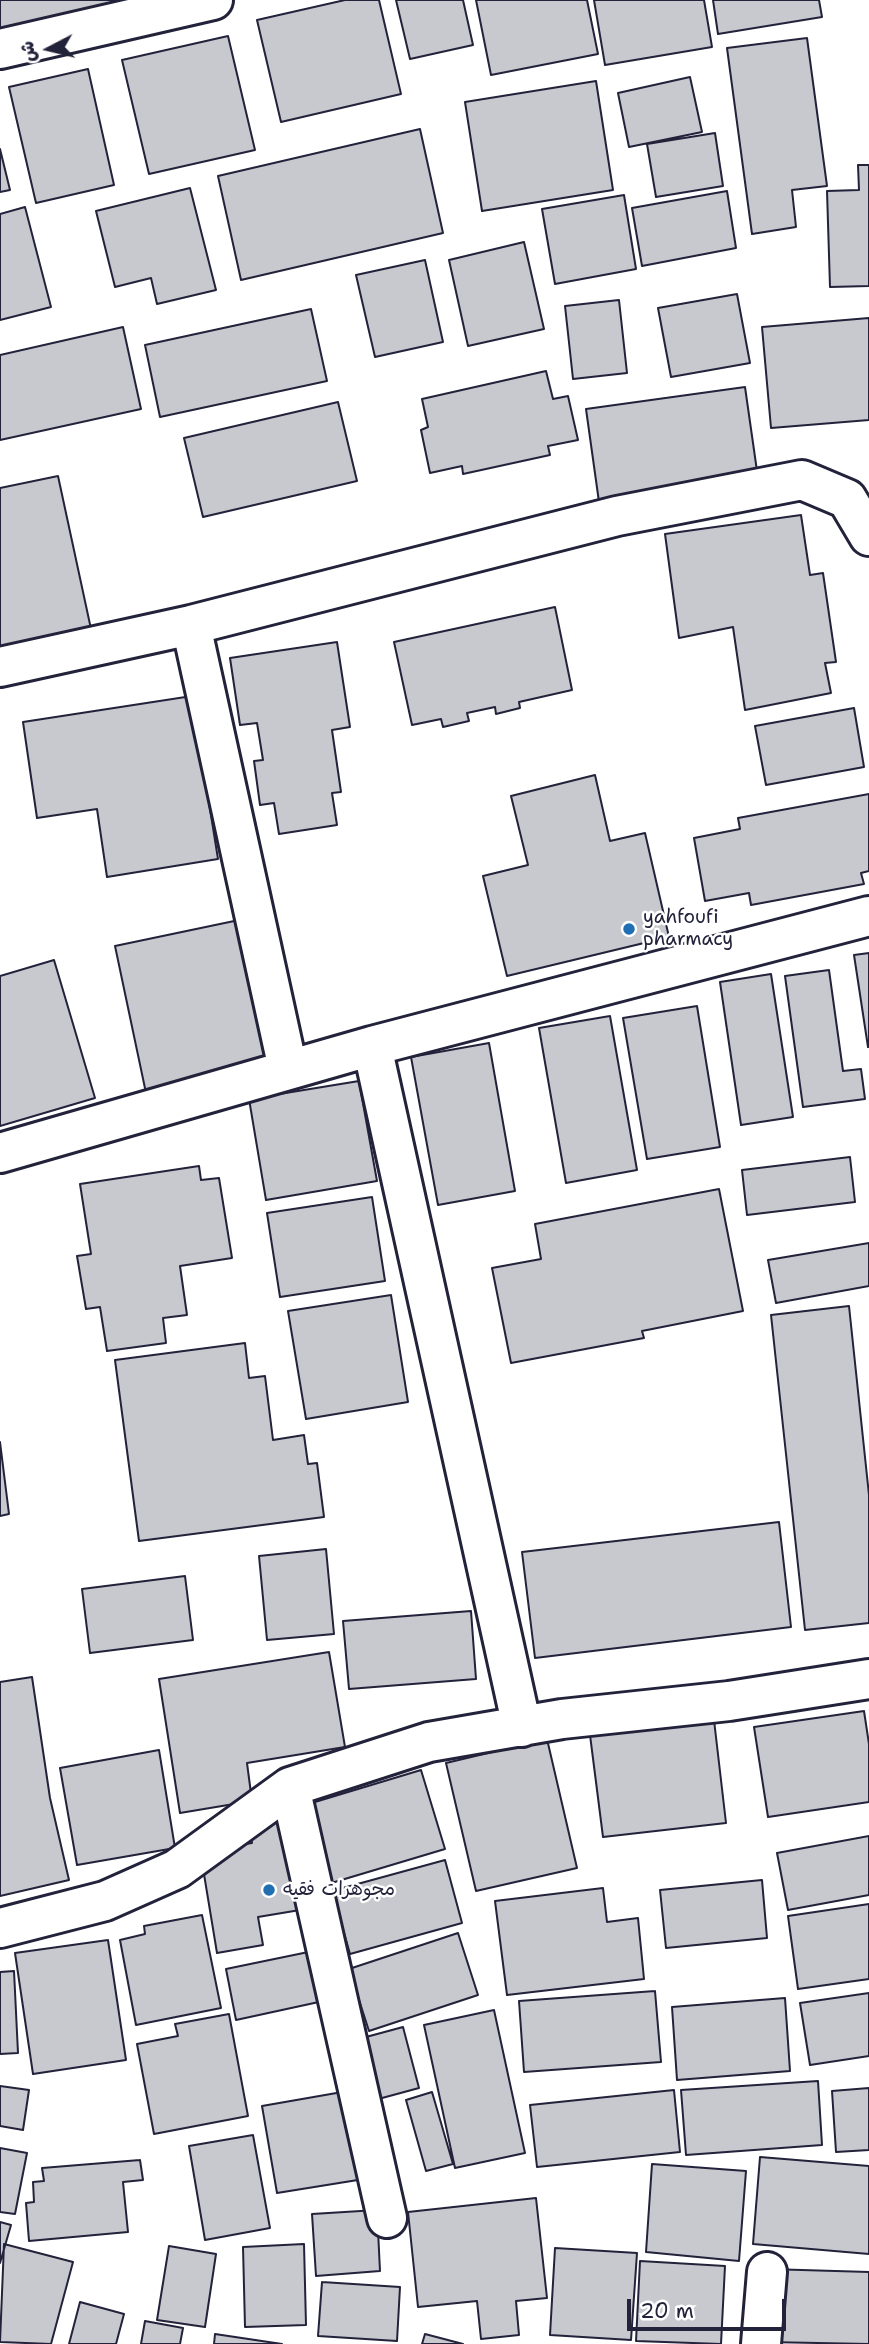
<!DOCTYPE html>
<html>
<head>
<meta charset="utf-8">
<style>
	body { margin:0 }
	#map { position:relative; width:869px; height:2344px; overflow:hidden; background:#fff; font-family:"Shantell Sans","Playpen Sans Arabic",sans-serif }
	canvas { display:block }
	.north { position:absolute; left:14px; top:14px; width:70px; height:70px; -webkit-text-stroke:5px #fff; paint-order:stroke; rotate:263deg; font-size:19px; font-weight:700; line-height:28px; text-align:center; color:#22223b }
	.north::after { content:''; display:block; margin:auto; width:24px; height:32px; background:#22223b; clip-path:polygon(50% 0,100% 100%,50% 72%,0 100%) }
	.scale { position:absolute; left:627px; top:2299px; width:159px; height:32px; box-sizing:border-box; border:4px solid #22223b; border-top:0; padding-left:9px; font-size:21px; line-height:24px; white-space:nowrap; color:#22223b; -webkit-text-stroke:5px #fff; paint-order:stroke }
</style>
</head>
<body>
<div id="map">
<canvas width="869" height="2344"></canvas>
<div class="north">ش</div>
<div class="scale">20 m</div>
</div>
<script>
const ctx = document.querySelector('canvas').getContext('2d');
ctx.lineJoin = 'round';
function fill(path, color) {
  ctx.fillStyle = color;
  ctx.fill(path, 'evenodd');
}
function toPath(rows) {
  const path = new Path2D();
  for (const r of rows) {
    path.moveTo(r[0], r[1]);
    for (let i = 2; i < r.length; i += 2) path.lineTo(r[i], r[i + 1]);
  }
  return path;
}
function stroke(path, color, width, dash) {
  ctx.strokeStyle = color;
  ctx.lineWidth = width;
  ctx.lineCap = dash ? 'butt' : 'round';
  ctx.setLineDash(dash || []);
  ctx.stroke(path);
}
function label(font, color, halo, rows, align = 'center') {
  ctx.font = font + ' "Shantell Sans","Playpen Sans Arabic",sans-serif';
  ctx.lineWidth = 5;
  ctx.setLineDash([]);
  ctx.textBaseline = 'middle';
  ctx.strokeStyle = halo;
  ctx.fillStyle = color;
  for (const [text, x, y, turn = 0] of rows) {
    ctx.save();
    ctx.translate(x, y);
    ctx.rotate((+turn || 0) * Math.PI / 180);
    ctx.textAlign = isNaN(turn) ? turn : align;
    if (halo) ctx.strokeText(text, 0, 0);
    ctx.fillText(text, 0, 0);
    ctx.restore();
  }
}
const building = toPath([
	[0,0,142,0,0,34,0,0],
	[345,0,379,0,401,94,281,122,257,20,345,0],
	[396,0,463,0,473,45,410,59,396,0],
	[476,0,587,0,598,54,491,75,476,0],
	[594,0,704,0,712,47,605,65,594,0],
	[713,0,819,0,822,17,718,34,713,0],
	[228,36,255,150,149,174,122,60,228,36],
	[807,38,827,186,792,190,796,227,752,234,727,48,807,38],
	[88,69,114,185,36,203,9,87,88,69],
	[690,77,702,132,629,147,618,93,690,77],
	[596,81,613,190,482,211,465,102,596,81],
	[420,129,443,233,241,280,218,176,420,129],
	[715,133,723,186,656,197,647,144,715,133],
	[0,149,10,190,0,192,0,149],
	[858,165,869,165,869,286,830,287,827,191,859,190,858,165],
	[190,188,216,290,157,304,151,278,115,287,96,211,190,188],
	[727,191,736,248,642,266,632,208,727,191],
	[624,195,636,269,555,284,542,209,624,195],
	[25,207,51,307,0,320,0,214,25,207],
	[524,242,544,329,468,346,449,260,524,242],
	[425,260,443,342,375,357,356,275,425,260],
	[737,294,750,363,671,377,658,308,737,294],
	[619,300,627,373,573,379,565,306,619,300],
	[311,309,327,381,160,417,145,345,311,309],
	[869,318,869,420,771,428,762,327,869,318],
	[123,327,141,409,0,440,0,355,123,327],
	[546,371,553,399,568,396,578,440,548,446,550,455,463,474,462,466,430,473,421,430,428,427,422,399,546,371],
	[745,387,758,478,599,502,586,409,745,387],
	[338,402,357,481,203,517,184,438,338,402],
	[58,476,91,629,0,649,0,488,58,476],
	[801,515,810,575,823,573,836,662,825,663,831,693,745,710,733,627,679,638,665,534,801,515],
	[555,607,572,690,519,702,520,708,496,714,495,707,467,713,469,721,443,727,441,719,412,725,394,642,555,607],
	[337,642,350,727,332,730,341,792,332,793,337,825,279,834,274,803,260,805,254,761,263,760,257,723,240,725,230,658,337,642],
	[192,696,218,859,107,877,97,809,37,818,23,722,192,696],
	[854,708,864,767,766,785,755,726,854,708],
	[595,775,610,841,645,833,669,937,507,976,483,876,528,865,511,796,595,775],
	[869,794,869,871,861,873,864,884,751,905,749,893,705,901,694,838,740,829,738,818,869,794],
	[239,920,270,1066,146,1093,115,946,239,920],
	[869,953,869,1047,868,1047,854,955,869,953],
	[54,960,95,1098,0,1126,0,976,54,960],
	[829,970,843,1071,861,1069,865,1099,803,1107,785,976,829,970],
	[771,974,793,1117,741,1125,720,982,771,974],
	[697,1006,720,1147,647,1159,623,1018,697,1006],
	[610,1016,637,1170,566,1183,539,1028,610,1016],
	[489,1043,515,1191,438,1205,411,1057,489,1043],
	[359,1081,377,1181,266,1200,249,1099,359,1081],
	[850,1157,855,1202,747,1215,742,1170,850,1157],
	[199,1166,201,1180,219,1178,232,1258,180,1266,187,1315,163,1318,166,1343,107,1351,100,1307,86,1309,77,1256,91,1254,80,1184,199,1166],
	[719,1189,743,1311,642,1331,644,1338,511,1363,492,1268,541,1259,535,1224,719,1189],
	[372,1197,385,1281,280,1297,267,1213,372,1197],
	[869,1243,869,1286,776,1303,768,1260,869,1243],
	[391,1295,408,1402,306,1419,288,1311,391,1295],
	[849,1306,869,1495,869,1623,805,1630,771,1315,849,1306],
	[245,1343,249,1378,265,1376,273,1440,304,1435,308,1464,317,1463,324,1517,139,1541,115,1360,245,1343],
	[0,1442,9,1514,0,1516,0,1442],
	[779,1522,791,1627,535,1658,522,1552,779,1522],
	[326,1549,334,1634,267,1640,259,1556,326,1549],
	[185,1576,193,1640,90,1653,82,1589,185,1576],
	[471,1611,476,1679,349,1689,343,1621,471,1611],
	[329,1652,345,1747,247,1763,252,1801,180,1813,159,1679,329,1652],
	[32,1677,50,1798,69,1880,0,1896,0,1682,32,1677],
	[864,1711,869,1744,869,1802,768,1817,754,1727,864,1711],
	[714,1720,726,1823,603,1837,590,1735,714,1720],
	[547,1739,577,1868,476,1891,446,1763,547,1739],
	[159,1750,175,1848,77,1865,60,1768,159,1750],
	[421,1770,445,1849,328,1884,305,1805,421,1770],
	[292,1820,306,1909,258,1917,263,1945,217,1953,201,1856,220,1848,252,1843,249,1827,292,1820],
	[869,1836,869,1895,788,1910,777,1853,869,1836],
	[445,1860,462,1923,350,1954,332,1891,445,1860],
	[762,1880,767,1938,666,1948,660,1890,762,1880],
	[603,1888,607,1922,638,1918,644,1979,507,1995,495,1901,603,1888],
	[869,1904,869,1979,798,1989,788,1916,869,1904],
	[202,1915,221,2008,136,2025,120,1940,145,1934,144,1926,202,1915],
	[458,1933,478,1995,369,2031,349,1969,458,1933],
	[108,1940,126,2060,33,2074,15,1953,108,1940],
	[318,1950,328,2000,236,2020,226,1969,318,1950],
	[14,1971,18,2053,0,2054,0,1972,14,1971],
	[655,1991,661,2062,524,2072,519,2001,655,1991],
	[869,1993,869,2056,810,2065,800,2003,869,1993],
	[785,1998,790,2071,677,2080,672,2007,785,1998],
	[494,2010,525,2153,455,2168,424,2025,494,2010],
	[229,2014,248,2116,154,2134,137,2044,178,2036,175,2024,229,2014],
	[403,2027,419,2088,371,2101,355,2040,403,2027],
	[818,2081,822,2145,686,2155,681,2090,818,2081],
	[0,2086,29,2090,23,2130,0,2126,0,2086],
	[869,2088,869,2150,836,2152,832,2091,869,2088],
	[674,2090,680,2152,537,2167,530,2105,674,2090],
	[348,2091,364,2179,277,2193,262,2106,348,2091],
	[432,2092,453,2164,426,2171,406,2100,432,2092],
	[253,2135,270,2228,205,2240,189,2146,253,2135],
	[0,2148,27,2153,15,2214,0,2212,0,2148],
	[760,2157,869,2166,869,2254,753,2244,760,2157],
	[140,2160,143,2180,123,2182,128,2232,29,2241,26,2203,34,2202,33,2182,44,2181,42,2168,140,2160],
	[652,2164,746,2171,739,2261,646,2252,652,2164],
	[536,2198,547,2298,516,2301,519,2335,481,2339,477,2301,418,2307,408,2212,536,2198],
	[377,2210,380,2271,316,2276,312,2214,377,2210],
	[0,2222,11,2225,0,2263,0,2222],
	[4,2244,73,2262,51,2344,0,2342,4,2244],
	[304,2244,306,2325,245,2327,243,2247,304,2244],
	[169,2246,216,2254,205,2327,157,2320,169,2246],
	[555,2248,637,2253,631,2340,550,2335,555,2248],
	[640,2261,725,2266,721,2344,636,2341,640,2261],
	[768,2269,869,2272,869,2344,766,2342,768,2269],
	[322,2282,400,2287,397,2341,318,2336,322,2282],
	[80,2302,124,2314,116,2344,69,2344,80,2302],
	[145,2321,183,2328,180,2344,141,2344,145,2321],
	[215,2334,282,2344,214,2344,215,2334],
	[425,2334,463,2344,422,2344,425,2334]
]);
const minor = toPath([
	[0,49,213,0],
	[191,625,288,1069],
	[0,667,191,625,617,516,802,480,847,499,869,536],
	[372,1046,522,1727],
	[0,1153,372,1046,869,916],
	[290,1787,387,2218],
	[0,1928,105,1901,177,1869,290,1787,429,1742,562,1719,729,1701,869,1679],
	[761,2344,767,2272]
]);
const markers = [
	[629,929,7,"#1f6fb2"],
	[269,1890,7,"#1f6fb2"]
];
const poiNames = [
	["yahfoufi",643,918],
	["pharmacy",643,940],
	["مجوهرات فقيه",283,1890]
];
fill(building, '#c8c8cf');
stroke(building, '#22223b', 2);
stroke(minor, '#22223b', 44);
stroke(minor, '#fff', 38);
for (const [x, y, r, color] of markers) {
  const dot = new Path2D();
  dot.arc(x, y, r, 0, 2 * Math.PI);
  ctx.fillStyle = color;
  ctx.fill(dot);
  stroke(dot, '#fff', 2.5);
}
label('19px', '#22223b', '#fff', poiNames, 'left');
</script>
</body>
</html>
